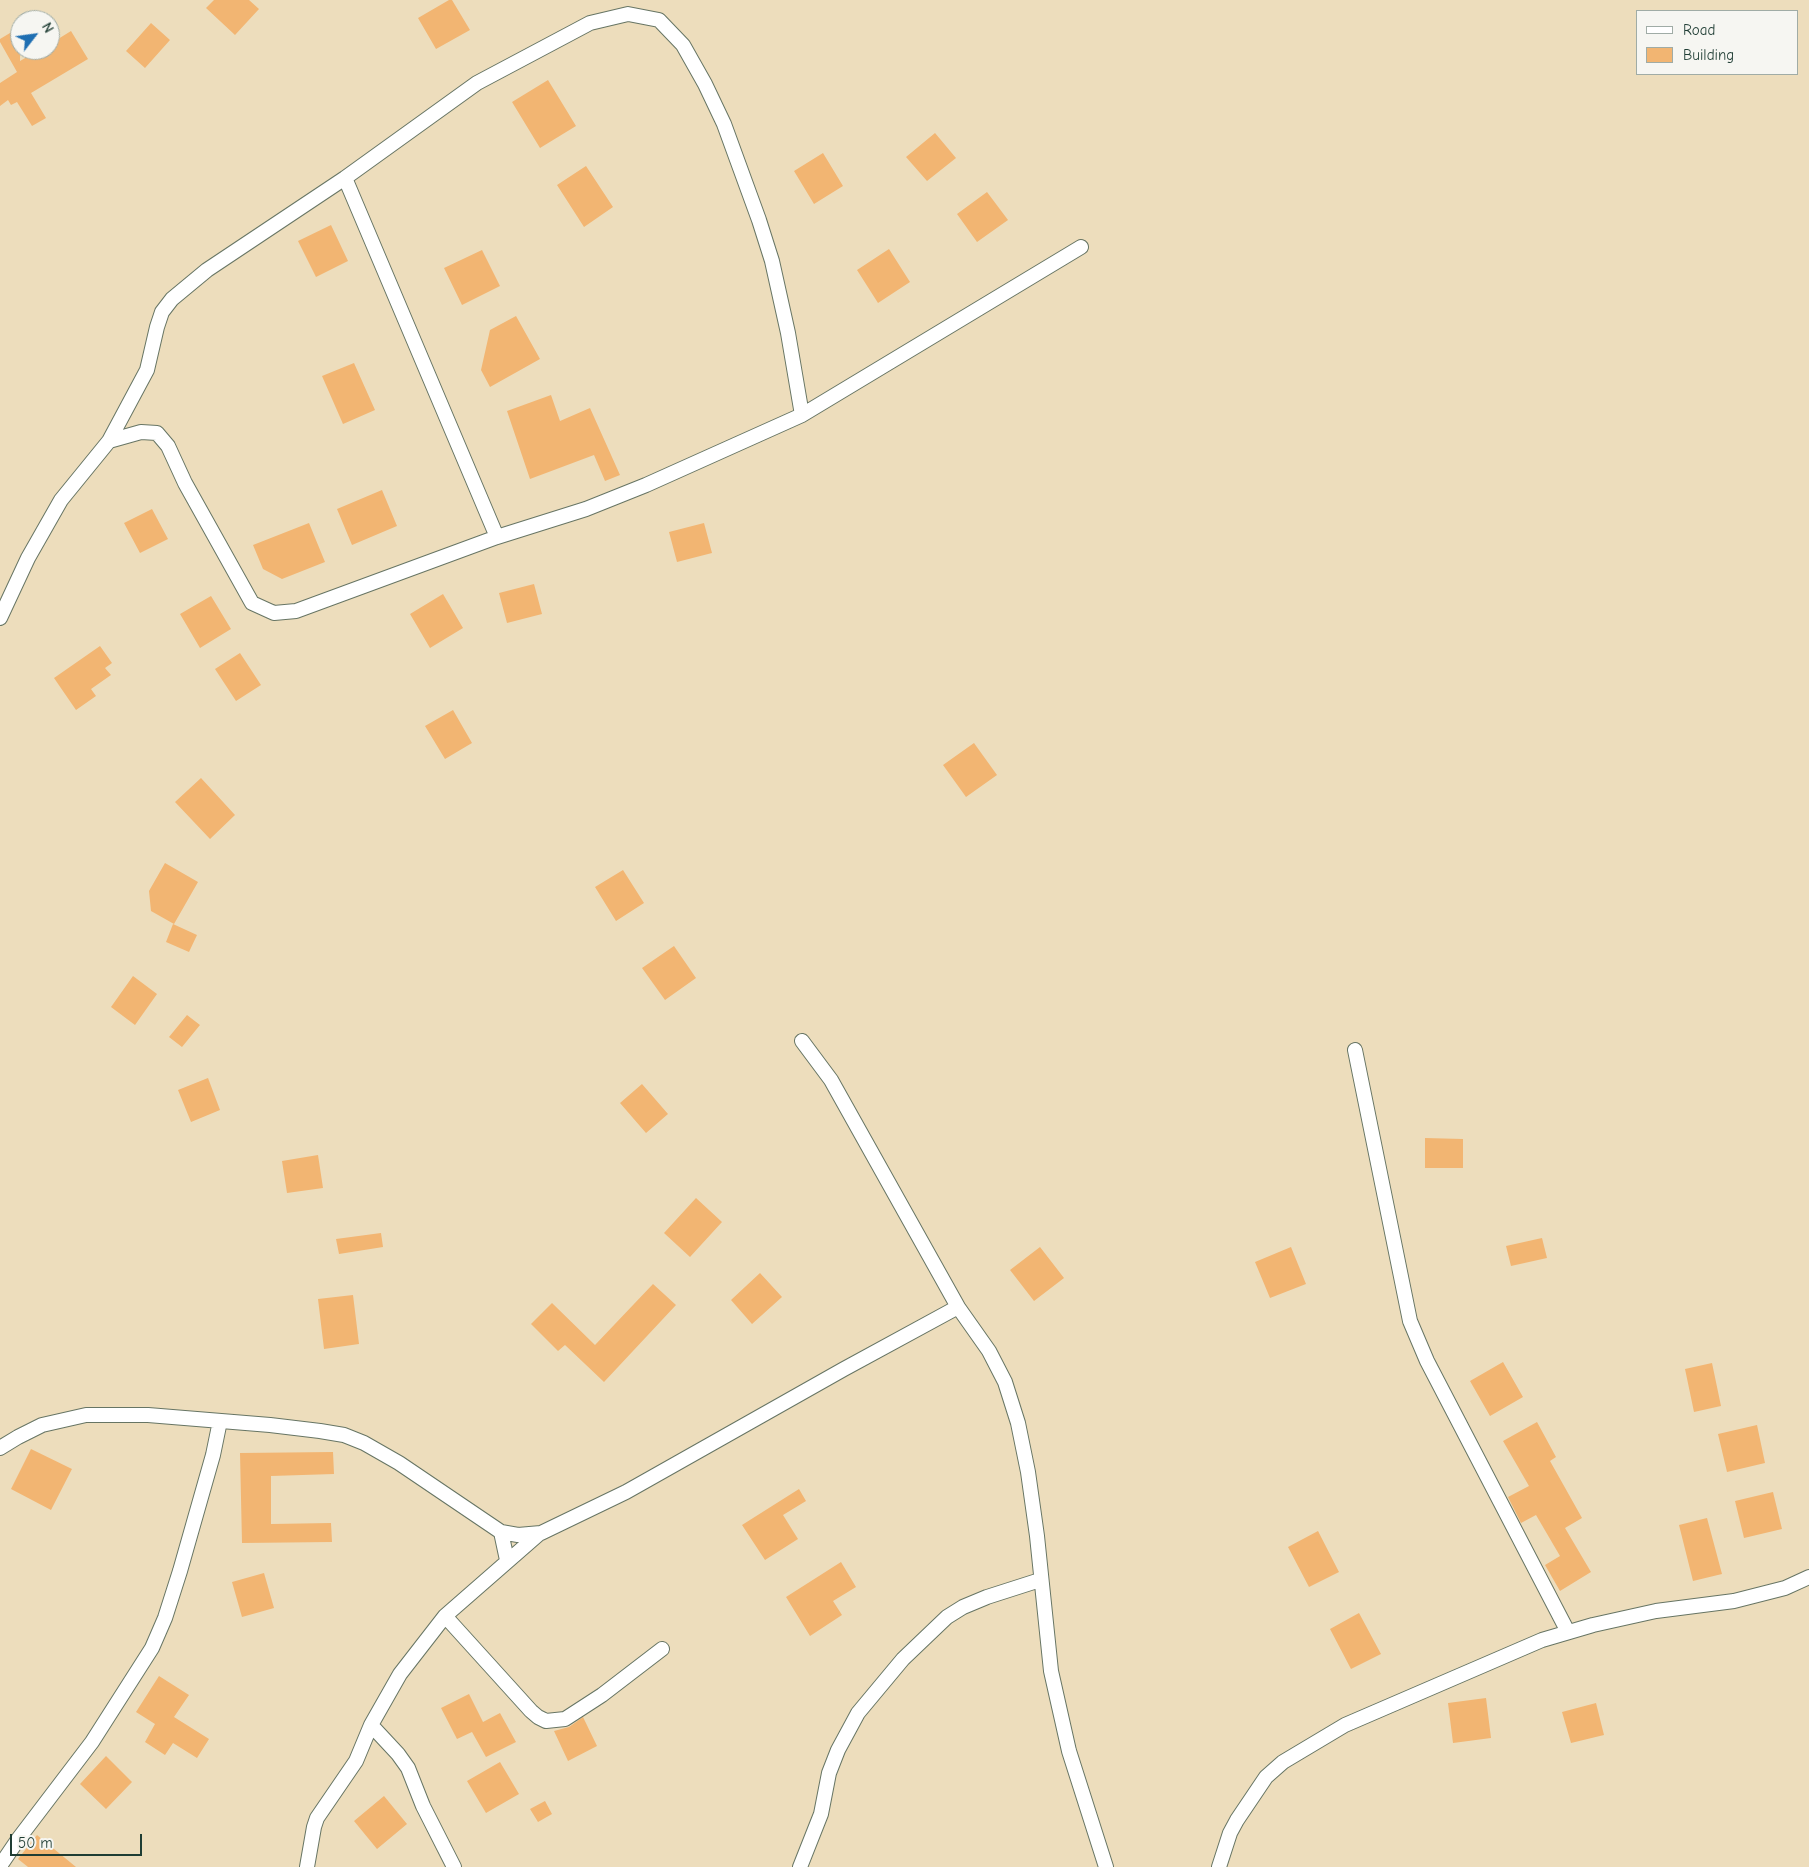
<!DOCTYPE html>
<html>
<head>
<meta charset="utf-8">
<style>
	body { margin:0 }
	#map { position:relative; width:1809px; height:1867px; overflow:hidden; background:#edddbc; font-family:"Comic Neue",sans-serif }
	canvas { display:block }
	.legend { position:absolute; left:1636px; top:10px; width:162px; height:65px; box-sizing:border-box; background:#f6f6f2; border:1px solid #a0aca6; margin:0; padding:6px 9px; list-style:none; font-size:15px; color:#1f3d34 }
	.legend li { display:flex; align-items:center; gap:10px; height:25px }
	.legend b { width:25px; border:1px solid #a0aca6 }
	.north { position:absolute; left:10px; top:10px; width:50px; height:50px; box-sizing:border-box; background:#f6f6f2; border:1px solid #a0aca6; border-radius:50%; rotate:60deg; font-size:14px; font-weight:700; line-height:20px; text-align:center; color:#1f3d34 }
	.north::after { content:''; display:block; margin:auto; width:18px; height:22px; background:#1f6fb2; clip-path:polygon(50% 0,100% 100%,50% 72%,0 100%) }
	.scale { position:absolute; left:10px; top:1834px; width:132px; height:22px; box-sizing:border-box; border:2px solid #1f3d34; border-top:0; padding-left:6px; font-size:15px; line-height:18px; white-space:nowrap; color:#1f3d34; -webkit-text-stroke:4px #f6f6f2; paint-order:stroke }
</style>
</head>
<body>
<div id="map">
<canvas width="1809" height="1867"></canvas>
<ul class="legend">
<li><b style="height:6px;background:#fff"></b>Road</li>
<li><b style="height:14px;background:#f2b572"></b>Building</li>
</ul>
<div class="north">N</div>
<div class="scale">50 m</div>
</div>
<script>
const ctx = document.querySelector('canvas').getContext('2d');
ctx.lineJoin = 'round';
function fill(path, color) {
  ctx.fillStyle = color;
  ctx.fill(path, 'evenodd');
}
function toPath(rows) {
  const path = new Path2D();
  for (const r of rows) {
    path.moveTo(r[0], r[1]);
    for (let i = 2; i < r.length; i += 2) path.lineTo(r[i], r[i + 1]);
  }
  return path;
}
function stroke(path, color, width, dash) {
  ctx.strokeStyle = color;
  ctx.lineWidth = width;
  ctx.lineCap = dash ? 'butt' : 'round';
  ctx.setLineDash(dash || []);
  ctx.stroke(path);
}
const building = toPath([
	[214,0,249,0,259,9,235,35,206,8],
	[449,0,452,0,470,30,436,49,418,18],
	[151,23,170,40,145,68,126,51],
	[20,27,20,61,39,50,50,50,50,44,71,31,88,59,31,93,46,118,32,126,17,102,11,105,8,100,0,106,0,83,17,72,0,42,0,39],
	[548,80,576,126,540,148,512,102],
	[935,133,956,158,927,181,906,157],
	[823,153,843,186,814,204,794,171],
	[586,166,613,207,584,227,557,185],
	[987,192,1008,220,977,242,957,214],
	[331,225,348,261,316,277,298,241],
	[889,249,910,282,878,303,857,270],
	[482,250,500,286,462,305,444,268],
	[516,316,540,359,490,387,481,370,490,330],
	[354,363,375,410,343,424,322,376],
	[551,395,560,421,590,408,620,475,605,481,594,455,530,479,507,411],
	[382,490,397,526,352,545,337,509],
	[152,509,168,539,140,553,124,523],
	[309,523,325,562,282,579,263,569,253,545],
	[704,523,712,553,677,562,669,532],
	[534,584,542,614,507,623,499,593],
	[443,594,463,628,430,648,410,614],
	[211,596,231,629,200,648,180,614],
	[100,646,112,663,105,668,111,675,91,689,96,696,76,710,54,678],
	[240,653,261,685,236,701,215,669],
	[453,710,472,743,445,759,425,726],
	[974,743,997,775,966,797,943,765],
	[201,778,235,815,210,839,175,802],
	[165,863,198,882,174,924,151,911,149,891],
	[623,870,644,903,616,921,595,887],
	[173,924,197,935,189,952,166,942],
	[674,946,696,978,665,1000,642,968],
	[133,976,157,994,135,1025,111,1007],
	[187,1015,200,1025,182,1047,169,1037],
	[208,1078,220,1110,191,1122,178,1090],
	[642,1084,668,1114,646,1133,620,1103],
	[1425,1138,1463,1139,1463,1168,1425,1168],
	[318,1155,323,1188,287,1193,282,1161],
	[696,1198,722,1222,690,1257,664,1233],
	[381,1233,383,1247,339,1254,336,1239],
	[1542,1238,1547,1258,1511,1266,1506,1246],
	[1040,1247,1064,1278,1034,1301,1010,1270],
	[1291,1247,1306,1284,1270,1298,1255,1262],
	[760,1273,782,1297,752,1324,731,1300],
	[653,1284,676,1305,604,1382,565,1345,558,1351,531,1324,552,1303,595,1345],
	[353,1295,359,1344,324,1349,318,1299],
	[1503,1362,1523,1397,1490,1416,1470,1381],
	[1712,1363,1721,1406,1694,1412,1685,1369],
	[1537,1422,1556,1457,1550,1461,1582,1518,1565,1528,1591,1572,1560,1591,1545,1565,1560,1556,1536,1515,1521,1523,1508,1497,1529,1486,1503,1441],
	[1757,1425,1765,1463,1727,1472,1718,1434],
	[31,1449,72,1469,51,1510,11,1489],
	[333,1452,334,1474,271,1476,271,1524,331,1523,332,1542,242,1543,240,1453],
	[799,1489,806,1501,783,1515,798,1539,765,1560,742,1525],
	[1773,1492,1782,1529,1744,1538,1735,1501],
	[1707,1518,1722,1574,1693,1581,1679,1525],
	[1318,1531,1339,1572,1309,1587,1288,1547],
	[841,1562,856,1587,833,1601,842,1615,810,1636,786,1597],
	[264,1573,274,1608,242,1617,232,1582],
	[1359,1613,1381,1654,1351,1669,1330,1629],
	[159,1676,189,1695,174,1717,209,1739,197,1758,173,1743,165,1755,145,1742,155,1724,136,1712],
	[469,1694,483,1722,500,1713,516,1742,486,1757,472,1732,457,1739,441,1708],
	[1486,1698,1491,1738,1453,1743,1448,1703],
	[1596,1703,1604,1735,1571,1743,1562,1712],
	[583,1717,597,1746,568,1761,554,1731,569,1727],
	[106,1756,132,1782,106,1809,80,1784],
	[500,1762,519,1794,486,1813,467,1781],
	[384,1796,407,1824,377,1849,354,1821],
	[545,1801,552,1814,538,1822,530,1809],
	[37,1835,76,1867,28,1867,18,1859]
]);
const minor = toPath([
	[345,178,497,537],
	[109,441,141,432,157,433,168,446,185,483,252,603,274,613,296,611,497,537,586,509,646,485,802,415,1081,247],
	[0,618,28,558,61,500,109,441,147,370,157,327,162,312,172,299,207,270,345,178,477,83,590,23,628,14,659,20,683,45,705,84,724,124,759,220,772,261,788,333,802,415],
	[802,1041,831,1080,958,1307,989,1351,1005,1382,1018,1423,1028,1472,1037,1536,1051,1671,1069,1751,1106,1867],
	[1355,1050,1410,1321,1427,1361,1568,1632],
	[0,1448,18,1437,42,1425,86,1415,148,1415,270,1425,320,1431,344,1435,364,1443,399,1463,501,1532,518,1535,541,1533,626,1492,844,1369,958,1307],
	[501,1532,507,1560],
	[445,1616,531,1711,538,1717,546,1721,565,1719,602,1695,662,1649],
	[371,1725,398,1754,408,1768,423,1806,454,1867],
	[0,1866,19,1838,92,1742,152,1648,165,1618,180,1571,213,1455,220,1421],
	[307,1867,314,1827,317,1818,356,1761,371,1725,400,1674,445,1616,540,1533],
	[800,1867,821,1814,829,1773,838,1750,858,1713,903,1659,947,1617,963,1607,987,1597,1040,1580],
	[1219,1867,1230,1833,1237,1820,1266,1777,1283,1762,1345,1725,1542,1640,1593,1625,1656,1611,1734,1601,1785,1588,1809,1577]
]);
fill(building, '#f2b572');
stroke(minor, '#677564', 16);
stroke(minor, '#fff', 14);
</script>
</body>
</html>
